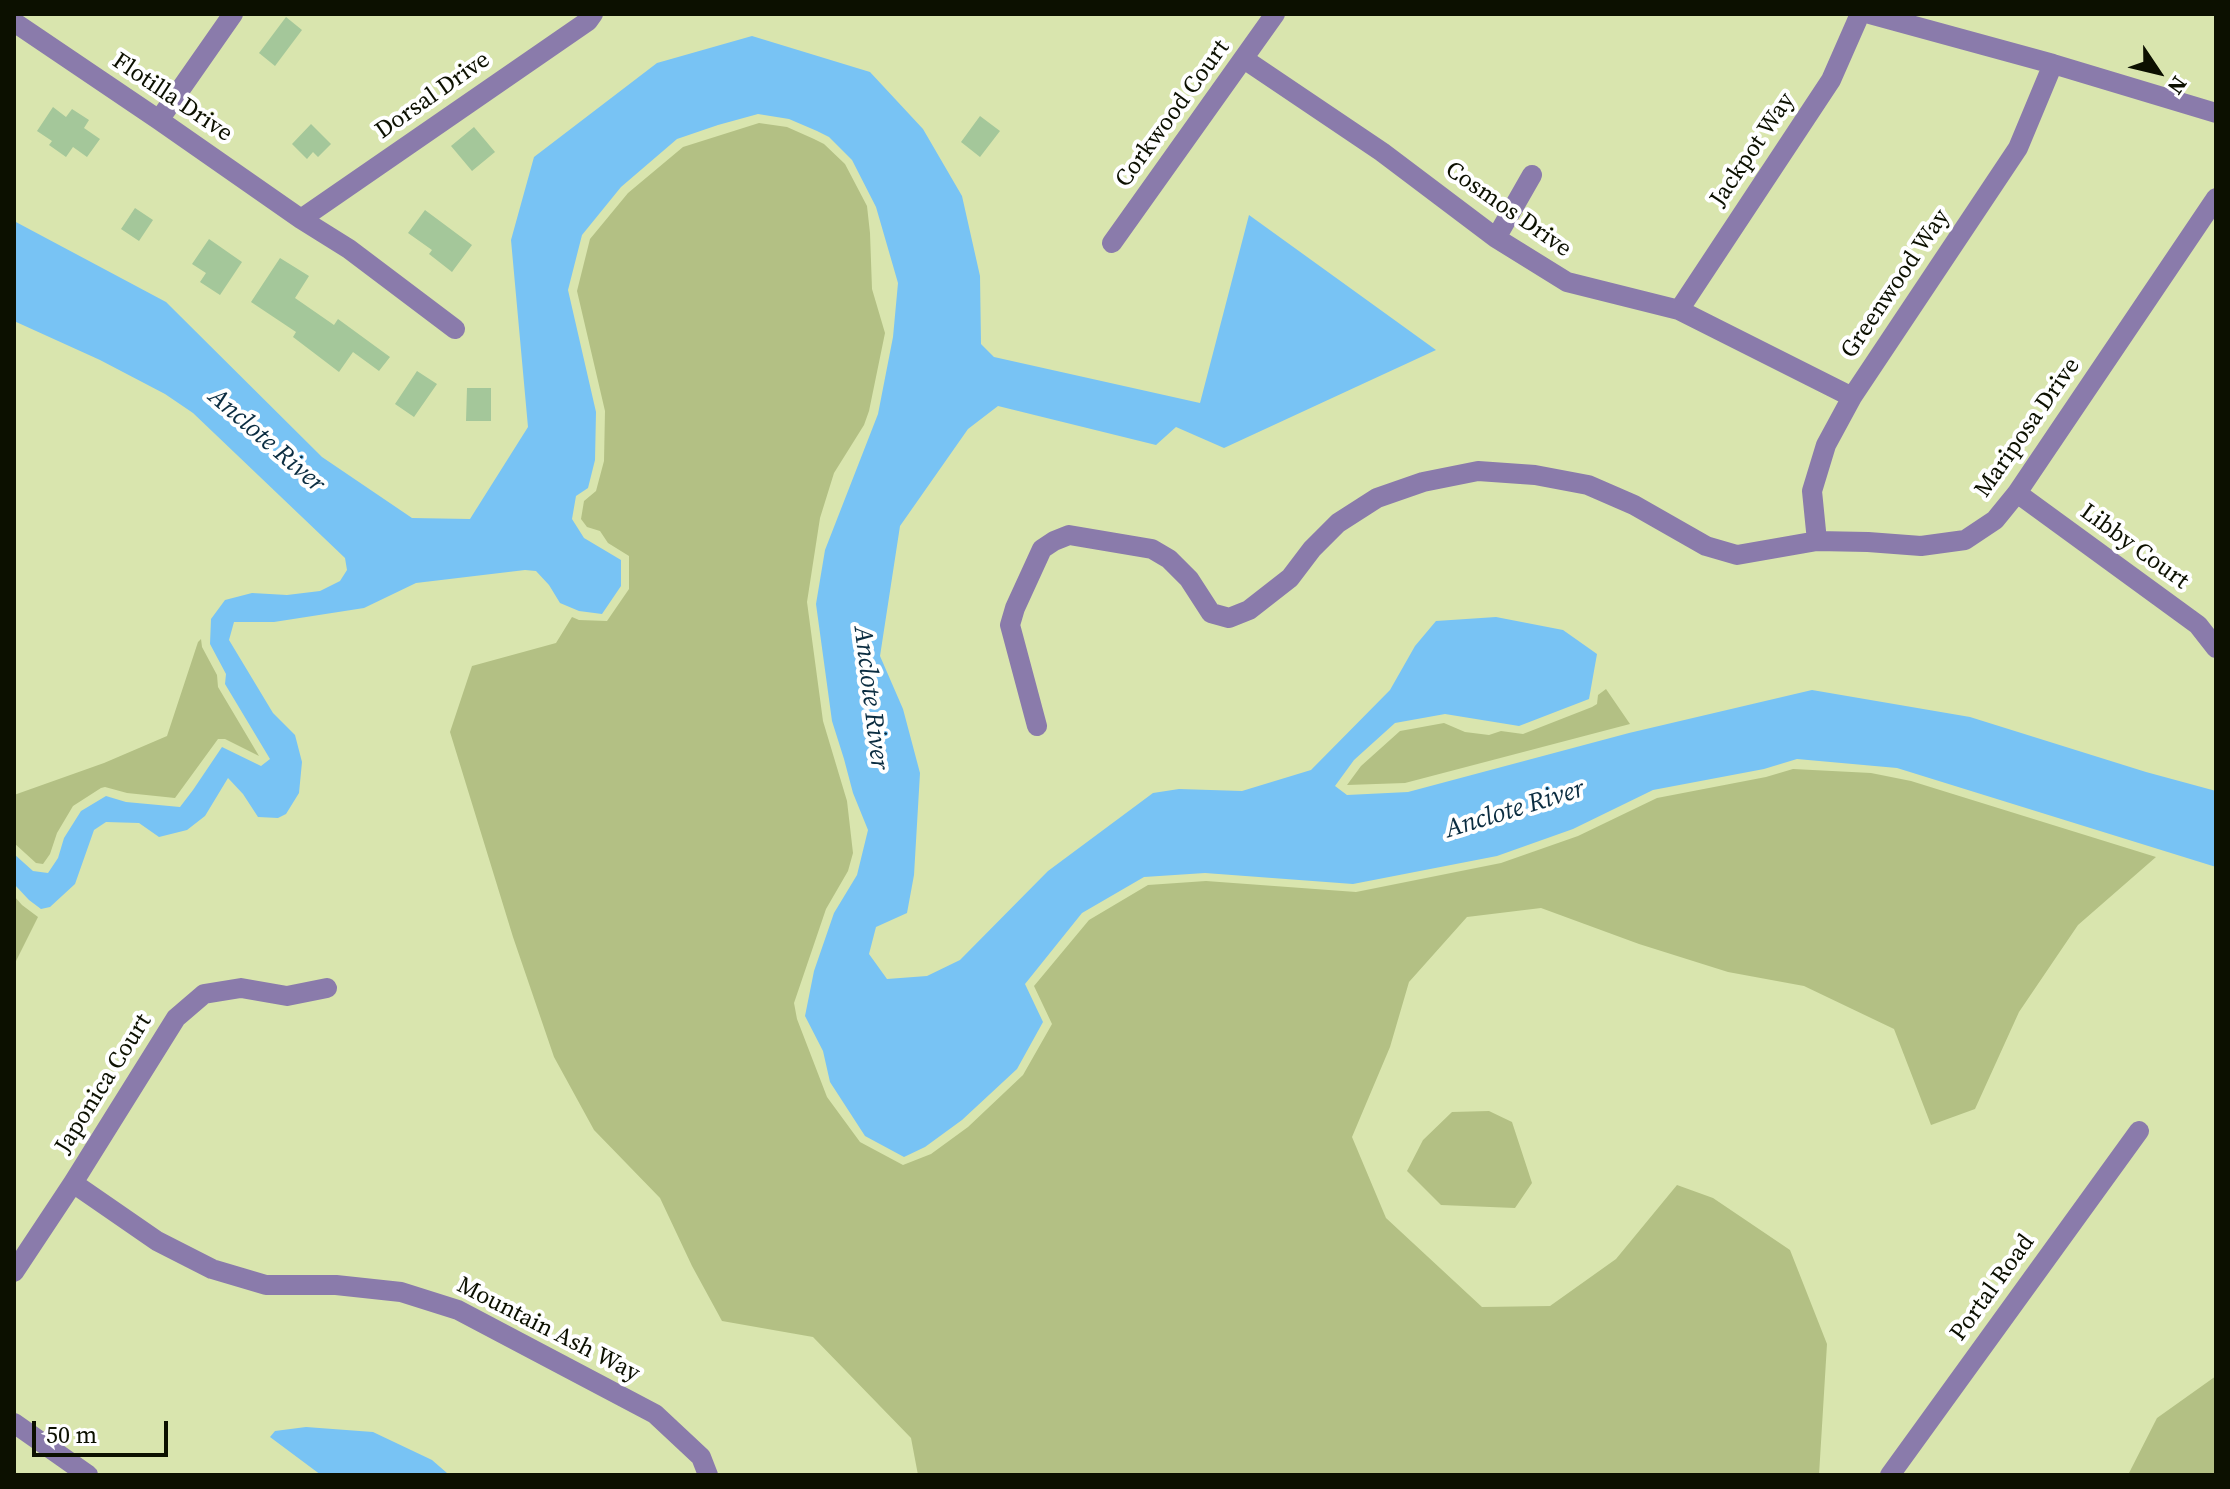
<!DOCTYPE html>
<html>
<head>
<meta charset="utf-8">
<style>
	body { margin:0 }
	#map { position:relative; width:2230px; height:1489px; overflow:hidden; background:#d9e5ae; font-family:"Source Serif 4",serif }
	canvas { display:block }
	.frame { position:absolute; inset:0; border:16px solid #0c1000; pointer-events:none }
	.north { position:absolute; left:2118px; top:32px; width:80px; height:80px; -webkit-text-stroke:6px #fff; paint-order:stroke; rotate:125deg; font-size:22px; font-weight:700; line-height:32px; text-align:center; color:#0c1000 }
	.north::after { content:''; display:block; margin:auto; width:28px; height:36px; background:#0c1000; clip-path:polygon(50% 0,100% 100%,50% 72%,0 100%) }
	.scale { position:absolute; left:32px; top:1421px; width:136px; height:36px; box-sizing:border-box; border:4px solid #0c1000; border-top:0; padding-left:10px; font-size:24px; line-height:28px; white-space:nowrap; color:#0c1000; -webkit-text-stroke:6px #fff; paint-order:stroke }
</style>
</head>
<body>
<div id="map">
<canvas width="2230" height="1489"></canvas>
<div class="frame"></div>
<div class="north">N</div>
<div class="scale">50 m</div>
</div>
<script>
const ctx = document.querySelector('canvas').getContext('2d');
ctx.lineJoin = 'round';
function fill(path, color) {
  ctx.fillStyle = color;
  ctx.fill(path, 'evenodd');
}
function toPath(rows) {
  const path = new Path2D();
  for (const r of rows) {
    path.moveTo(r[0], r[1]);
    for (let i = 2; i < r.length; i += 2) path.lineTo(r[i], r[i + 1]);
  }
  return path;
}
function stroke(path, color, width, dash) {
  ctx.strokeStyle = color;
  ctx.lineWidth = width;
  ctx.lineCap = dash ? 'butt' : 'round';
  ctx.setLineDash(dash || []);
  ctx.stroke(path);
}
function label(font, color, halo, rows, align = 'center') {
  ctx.font = font + ' "Source Serif 4",serif';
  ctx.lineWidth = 8;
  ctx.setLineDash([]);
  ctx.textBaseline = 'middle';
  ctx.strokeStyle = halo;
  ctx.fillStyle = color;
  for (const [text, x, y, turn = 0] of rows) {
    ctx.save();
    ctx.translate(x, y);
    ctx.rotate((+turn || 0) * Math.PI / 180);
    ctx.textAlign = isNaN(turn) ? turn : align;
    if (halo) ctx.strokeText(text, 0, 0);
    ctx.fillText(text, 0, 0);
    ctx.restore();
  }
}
const green = toPath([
	[759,123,787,127,814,139,824,144,845,164,867,206,870,233,872,289,885,333,869,411,864,425,834,473,820,518,807,602,823,721,847,801,853,853,848,871,826,909,794,1003,797,1019,827,1097,860,1142,903,1165,931,1154,968,1127,1023,1075,1052,1024,1034,986,1089,920,1148,885,1206,881,1356,892,1501,863,1578,836,1657,798,1766,777,1793,769,1871,773,1911,781,2156,857,2078,925,2019,1012,1975,1109,1931,1125,1894,1029,1804,986,1728,972,1639,944,1541,908,1467,917,1409,982,1390,1047,1352,1137,1386,1218,1482,1307,1550,1306,1616,1259,1677,1185,1713,1198,1790,1250,1827,1344,1819,1475,918,1475,911,1438,813,1337,722,1321,692,1266,660,1198,594,1130,554,1057,513,937,450,732,472,666,556,643,572,617,579,620,607,621,629,589,629,556,608,543,600,531,587,527,581,519,584,501,596,491,604,461,605,411,577,291,590,239,628,193,683,147],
	[201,639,202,647,217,675,218,687,259,756,225,739,218,739,175,798,127,793,105,787,101,788,73,806,57,833,50,854,43,864,36,863,14,843,14,795,104,763,167,736,198,642],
	[1606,689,1630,724,1405,783,1347,785,1361,766,1400,731,1444,723,1465,732,1489,735,1501,731,1523,734,1592,707,1597,704,1598,695],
	[14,896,22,905,38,917,14,965],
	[1489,1111,1512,1122,1532,1183,1515,1208,1441,1205,1407,1171,1423,1140,1452,1112],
	[2216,1376,2216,1475,2128,1475,2157,1418]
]);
const water = toPath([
	[752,36,870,72,923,129,962,196,980,276,981,344,994,357,1200,403,1249,215,1436,350,1224,448,1176,427,1156,445,998,406,968,429,900,526,880,656,903,709,920,773,914,875,907,913,876,927,869,954,887,979,927,976,960,960,1048,871,1153,793,1179,789,1242,791,1311,770,1390,690,1415,646,1436,621,1496,617,1563,630,1597,654,1589,699,1519,726,1445,714,1395,723,1354,760,1335,786,1347,795,1408,792,1629,733,1812,690,1970,717,2146,772,2216,791,2216,867,1897,768,1797,759,1764,769,1653,790,1573,829,1497,856,1353,884,1205,873,1144,877,1082,913,1025,984,1043,1022,1017,1069,962,1120,925,1147,904,1157,865,1136,830,1082,823,1051,805,1016,814,971,834,913,857,875,868,830,853,793,844,759,832,721,816,604,825,550,878,414,893,337,898,283,876,207,852,160,829,137,817,131,789,119,758,114,718,125,677,139,621,187,582,235,568,290,596,412,595,460,588,488,576,496,572,519,584,538,621,560,621,586,602,614,579,611,560,603,549,585,536,571,525,570,416,583,364,608,274,622,234,622,229,640,273,713,295,735,302,762,299,793,286,814,278,818,258,817,243,794,228,778,205,816,187,830,159,837,139,823,106,822,94,830,75,884,50,907,41,909,29,900,14,884,14,854,33,871,48,873,58,858,64,838,81,811,106,796,126,802,180,807,193,790,222,747,261,766,270,759,225,684,226,674,210,644,211,619,225,600,252,593,287,595,320,591,340,581,347,570,345,558,193,413,165,394,100,360,14,321,14,221,166,302,322,457,412,518,470,519,528,427,511,240,534,157,657,63],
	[306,1427,373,1432,432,1460,447,1473,454,1475,321,1475,270,1437,275,1431]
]);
const building = toPath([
	[286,17,302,30,275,66,259,53],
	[53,107,66,117,72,109,89,120,84,128,100,139,87,157,73,147,66,157,49,145,52,141,37,131],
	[980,116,1000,131,980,157,961,142],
	[311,124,331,144,318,157,313,152,307,159,292,144],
	[474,127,495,152,472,171,451,146],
	[135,208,153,220,139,241,121,229],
	[425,210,472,245,452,272,429,254,432,250,408,233],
	[209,239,242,262,220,295,200,282,206,273,192,264],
	[280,258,309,276,295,298,334,325,338,319,390,357,379,371,353,352,339,372,293,337,296,332,251,302],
	[417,371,437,384,414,417,395,404],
	[467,388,491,388,491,421,466,421]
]);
const minor = toPath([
	[1870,14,2053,64,2216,113],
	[14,22,159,120,301,219,349,249,455,329],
	[1244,59,1382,152,1496,238,1567,282,1679,310,1852,397],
	[159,120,233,14],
	[301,219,588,21,593,14],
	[1496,238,1532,175],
	[1112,243,1275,14],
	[1679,310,1831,80,1860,14],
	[2017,493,2198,625,2216,648],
	[1817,541,1812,491,1826,445,1852,397,2018,148,2053,64],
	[1037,726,1010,625,1015,608,1042,549,1054,541,1069,535,1152,549,1169,559,1189,579,1211,613,1229,618,1249,610,1290,578,1312,549,1338,523,1377,498,1423,482,1478,471,1535,475,1588,485,1634,505,1706,546,1737,555,1817,541,1868,542,1921,546,1965,540,1995,520,2017,493,2216,198],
	[73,1183,157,1241,212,1269,266,1285,336,1285,401,1292,458,1310,655,1414,701,1457,708,1475],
	[14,1272,73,1183,176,1018,204,994,241,988,287,996,327,988],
	[14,1423,88,1475],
	[1890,1475,2139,1131]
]);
const streetNames = [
	["Dorsal Drive",433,96,-35],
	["Flotilla Drive",172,98,34],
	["Corkwood Court",1173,114,-54],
	["Jackpot Way",1753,150,-56],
	["Cosmos Drive",1508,210,35],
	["Greenwood Way",1896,284,-56],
	["Mariposa Drive",2028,428,-55],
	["Libby Court",2134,547,36],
	["Japonica Court",104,1084,-58],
	["Portal Road",1993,1288,-54],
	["Mountain Ash Way",548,1330,27]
];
const waterNames = [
	["Anclote River",266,441,41],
	["Anclote River",870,698,83],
	["Anclote River",1515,810,-17]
];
fill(green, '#b3c084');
fill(water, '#78c3f4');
fill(building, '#a4c79a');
stroke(minor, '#8a7bab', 20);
label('24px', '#0c1000', '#fff', streetNames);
label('italic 26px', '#0a2c40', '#fff', waterNames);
</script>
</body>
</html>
